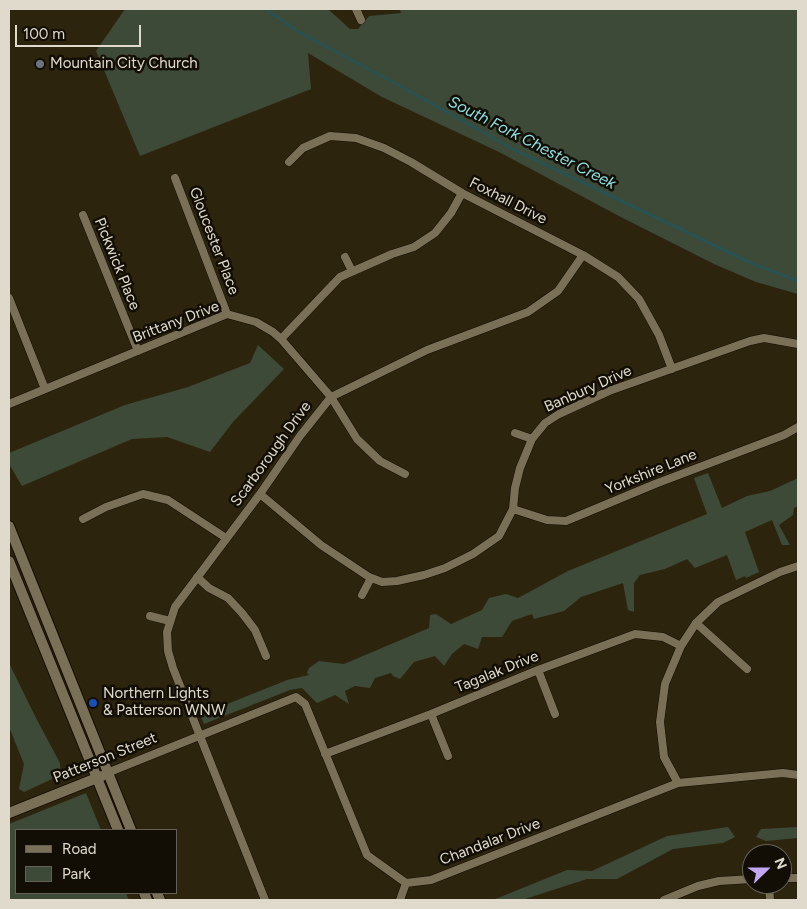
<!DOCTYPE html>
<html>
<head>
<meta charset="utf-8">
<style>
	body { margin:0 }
	#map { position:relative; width:807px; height:909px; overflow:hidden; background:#2d240e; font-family:Figtree,sans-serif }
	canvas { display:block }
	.frame { position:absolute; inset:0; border:10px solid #e0dacd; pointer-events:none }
	.legend { position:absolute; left:15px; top:829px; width:162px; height:65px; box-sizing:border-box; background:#120e06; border:1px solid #646056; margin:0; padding:6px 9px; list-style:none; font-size:15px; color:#e0dacd }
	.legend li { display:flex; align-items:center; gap:10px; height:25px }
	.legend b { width:25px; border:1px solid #646056 }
	.north { position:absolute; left:742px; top:844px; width:50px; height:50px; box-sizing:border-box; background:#120e06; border:1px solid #646056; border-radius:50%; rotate:68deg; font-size:14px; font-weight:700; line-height:20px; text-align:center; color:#e0dacd }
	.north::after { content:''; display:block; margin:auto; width:18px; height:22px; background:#c4a7f2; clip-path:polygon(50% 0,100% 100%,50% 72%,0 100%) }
	.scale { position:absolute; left:15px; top:25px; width:126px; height:22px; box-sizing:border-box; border:2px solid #e0dacd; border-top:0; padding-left:6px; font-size:15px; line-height:18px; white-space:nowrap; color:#e0dacd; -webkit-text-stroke:4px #120e06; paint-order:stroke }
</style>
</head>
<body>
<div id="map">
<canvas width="807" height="909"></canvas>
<div class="frame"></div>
<ul class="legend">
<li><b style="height:6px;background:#7a7058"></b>Road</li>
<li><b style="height:14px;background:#3d4a37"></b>Park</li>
</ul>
<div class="north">N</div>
<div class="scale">100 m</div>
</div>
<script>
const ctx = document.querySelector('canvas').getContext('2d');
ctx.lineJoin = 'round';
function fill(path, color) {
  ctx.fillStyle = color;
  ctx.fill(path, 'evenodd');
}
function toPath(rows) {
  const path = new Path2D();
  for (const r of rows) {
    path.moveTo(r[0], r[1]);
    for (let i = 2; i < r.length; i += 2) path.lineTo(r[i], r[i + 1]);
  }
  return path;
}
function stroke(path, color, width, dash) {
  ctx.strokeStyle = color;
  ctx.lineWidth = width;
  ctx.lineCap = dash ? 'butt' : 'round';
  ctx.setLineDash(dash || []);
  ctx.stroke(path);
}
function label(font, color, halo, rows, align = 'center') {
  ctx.font = font + ' Figtree,sans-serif';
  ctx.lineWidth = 5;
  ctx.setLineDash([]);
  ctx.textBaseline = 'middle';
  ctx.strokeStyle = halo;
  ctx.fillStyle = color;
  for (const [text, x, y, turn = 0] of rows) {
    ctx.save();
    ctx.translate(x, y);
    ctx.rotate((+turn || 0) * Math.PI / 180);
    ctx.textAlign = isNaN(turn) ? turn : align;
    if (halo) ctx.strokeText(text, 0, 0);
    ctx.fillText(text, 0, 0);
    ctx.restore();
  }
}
const green = toPath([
	[125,9,328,9,350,29,358,29,369,16,401,13,400,9,798,9,798,294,756,282,714,264,617,215,499,152,382,97,308,53,311,89,140,156,96,51],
	[258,345,284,369,233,422,210,452,167,437,132,439,22,486,9,464,9,453,125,405,188,387,250,363],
	[708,473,722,508,747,496,770,491,798,478,798,506,794,508,793,515,779,525,790,545,782,545,772,520,745,532,759,572,746,578,745,576,736,580,727,555,695,568,687,559,665,569,640,575,634,583,634,612,628,610,623,583,581,597,564,611,534,619,532,614,512,621,502,637,482,637,478,649,464,644,452,654,444,666,435,656,414,662,400,679,393,676,391,673,375,678,370,688,355,686,345,691,349,704,335,695,317,703,302,688,290,690,204,724,200,715,287,680,309,675,307,673,309,668,319,661,344,664,429,628,430,615,436,614,451,624,482,610,489,598,506,594,518,598,568,571,707,514,694,478],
	[9,663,36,718,60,763,61,775,24,792,19,789,24,764,9,727],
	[86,793,101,830,16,830,16,893,126,893,129,900,9,900,9,824],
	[728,827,735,837,723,843,673,849,617,879,587,879,522,900,493,900,567,870,592,871,667,836],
	[798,827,798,838,766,841,756,837,761,829]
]);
const stream = toPath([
	[265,9,299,32,406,89,513,149,749,262,798,281]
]);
const street = toPath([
	[356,9,361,20],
	[289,162,303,148,330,136,356,138,384,148,411,162,462,193,583,255,618,277,639,299,659,335,672,369],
	[175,178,227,314],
	[83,215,138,351],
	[345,257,352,271],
	[9,298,45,389],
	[281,339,340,277,392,254,414,247,435,233,451,213,462,193],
	[9,404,227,314,256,322,273,332,281,339,331,397,357,439,380,461,405,474],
	[515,433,532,439],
	[260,494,321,545,369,577,382,582,397,581,424,575,445,568,473,554,499,536,513,509,515,488,520,468,532,439,545,423,559,414,609,391,750,341,764,338,798,344],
	[513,509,547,520,566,521,655,484,784,435,798,427],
	[83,519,106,507,143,494,168,500,226,538],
	[197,577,209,588,228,598,242,613,255,630,266,656],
	[362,595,371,578],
	[150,616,170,621],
	[696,623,747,669],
	[538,670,555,714],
	[431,714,448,756],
	[325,754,431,714,538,670,635,634,663,637,681,646],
	[107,773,296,697,305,704,367,855,406,883,431,880,678,783,783,773,798,775],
	[678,783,664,757,660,722,665,684,681,646,696,623,718,602,780,572,798,566],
	[782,878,798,878],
	[769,884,770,900],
	[265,900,173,668,168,651,167,632,175,607,260,494,300,436,331,397,427,350,528,312,558,291,583,255],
	[400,900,406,883],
	[664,900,698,886,719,881,752,879]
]);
const secondary = toPath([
	[9,526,131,830],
	[9,561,118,830],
	[9,813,102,776],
	[144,893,147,900],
	[157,893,160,900]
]);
const markers = [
	[40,64,5,"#6b7280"],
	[93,703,5,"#1a4fb4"]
];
const poiNames = [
	["Mountain City Church",50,64],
	["Northern Lights",103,694],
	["& Patterson WNW",103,711]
];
const streetNames = [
	["Foxhall Drive",508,201,27],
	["Gloucester Place",214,241,69],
	["Pickwick Place",117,264,68],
	["Brittany Drive",176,322,-21],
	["Banbury Drive",588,389,-24],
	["Scarborough Drive",271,454,-54],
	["Yorkshire Lane",651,472,-22],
	["Tagalak Drive",497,672,-22],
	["Patterson Street",105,758,-22],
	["Chandalar Drive",490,842,-21]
];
const waterNames = [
	["South Fork Chester Creek",532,143,27]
];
fill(green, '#3d4a37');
stroke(stream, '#265355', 2.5);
stroke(street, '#150d00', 9);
stroke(secondary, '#150d00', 12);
stroke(street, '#7a7058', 8);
stroke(secondary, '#7a7058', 10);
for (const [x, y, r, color] of markers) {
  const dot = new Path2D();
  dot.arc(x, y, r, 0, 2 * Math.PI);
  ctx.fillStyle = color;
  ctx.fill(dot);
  stroke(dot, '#120e06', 2);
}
label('15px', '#e0dacd', '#120e06', poiNames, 'left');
label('15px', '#e0dacd', '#120e06', streetNames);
label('italic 16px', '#8ee0e3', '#120e06', waterNames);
</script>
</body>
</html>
